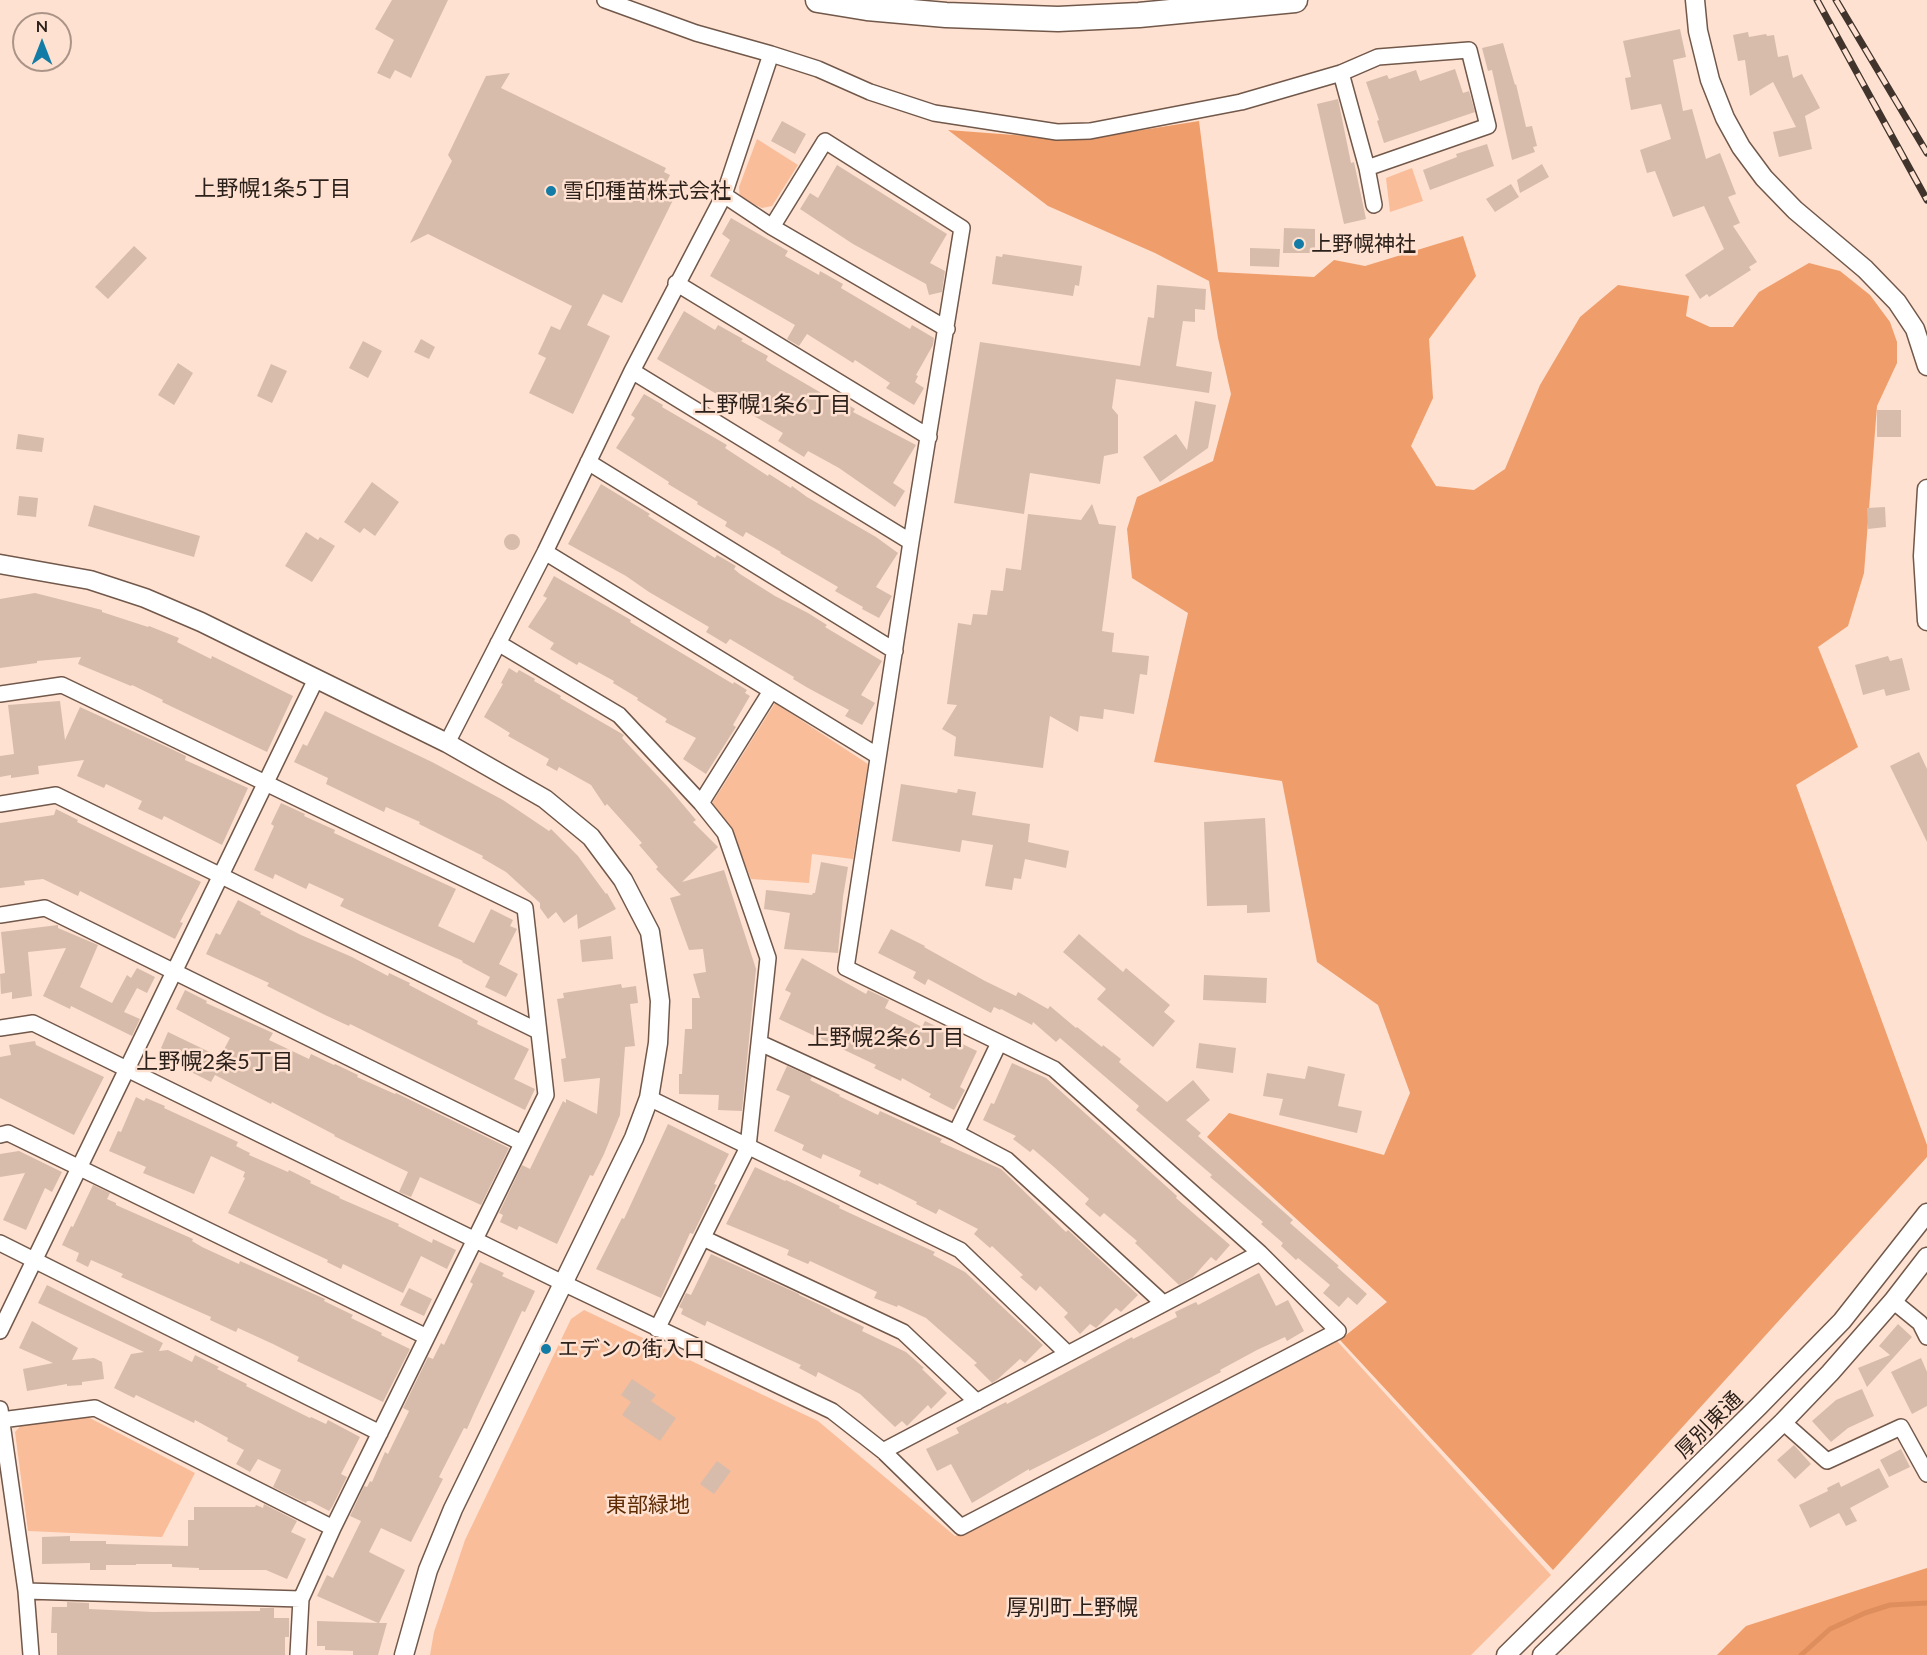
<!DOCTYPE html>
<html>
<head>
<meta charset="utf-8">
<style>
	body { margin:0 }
	#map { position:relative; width:1927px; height:1655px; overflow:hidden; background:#fee1d0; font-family:Lato,sans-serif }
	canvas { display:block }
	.north { position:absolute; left:12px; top:12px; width:60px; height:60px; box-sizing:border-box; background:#fee1d0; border:2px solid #aa9487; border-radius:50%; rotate:0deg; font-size:16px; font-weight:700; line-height:24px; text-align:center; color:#2b201a }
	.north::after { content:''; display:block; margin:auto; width:21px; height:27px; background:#127ca6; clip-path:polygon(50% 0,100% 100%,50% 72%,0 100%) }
</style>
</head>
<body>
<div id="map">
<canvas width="1927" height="1655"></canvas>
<div class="north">N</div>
</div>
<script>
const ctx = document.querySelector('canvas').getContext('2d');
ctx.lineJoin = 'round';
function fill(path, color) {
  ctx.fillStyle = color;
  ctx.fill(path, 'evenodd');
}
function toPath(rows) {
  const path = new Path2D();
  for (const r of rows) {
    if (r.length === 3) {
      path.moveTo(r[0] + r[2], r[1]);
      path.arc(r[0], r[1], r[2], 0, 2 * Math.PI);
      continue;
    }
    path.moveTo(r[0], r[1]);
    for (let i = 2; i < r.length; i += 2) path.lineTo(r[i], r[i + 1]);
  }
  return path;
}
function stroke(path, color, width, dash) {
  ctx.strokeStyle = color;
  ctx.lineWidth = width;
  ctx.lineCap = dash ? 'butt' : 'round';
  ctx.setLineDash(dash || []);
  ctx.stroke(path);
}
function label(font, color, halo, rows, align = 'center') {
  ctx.font = font + ' Lato,"Noto Sans JP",sans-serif';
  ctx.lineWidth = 5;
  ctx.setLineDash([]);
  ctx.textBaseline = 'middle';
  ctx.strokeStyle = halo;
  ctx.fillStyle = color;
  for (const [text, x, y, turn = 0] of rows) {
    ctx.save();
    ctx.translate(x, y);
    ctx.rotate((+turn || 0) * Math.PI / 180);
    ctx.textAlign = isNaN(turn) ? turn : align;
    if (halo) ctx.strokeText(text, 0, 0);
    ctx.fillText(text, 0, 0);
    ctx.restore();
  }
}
const green = toPath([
	[757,139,798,165,772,206,762,208,740,198,739,187],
	[1412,168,1423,201,1390,212,1386,178],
	[775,703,868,764,853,859,812,854,809,883,751,879,733,833,711,805],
	[584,1310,818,1421,955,1536,1337,1341,1551,1575,1471,1655,430,1655,434,1632,465,1540,571,1319],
	[88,1417,195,1473,162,1537,28,1531,15,1432,22,1424]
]);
const forest = toPath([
	[1199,121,1218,272,1314,277,1334,260,1365,266,1463,236,1476,276,1429,339,1433,398,1411,446,1436,486,1474,490,1505,469,1540,385,1580,317,1618,285,1689,296,1686,316,1710,327,1733,327,1759,292,1809,263,1840,271,1870,295,1890,322,1897,342,1897,363,1877,406,1864,573,1848,626,1818,647,1858,747,1796,785,1927,1145,1927,1157,1553,1570,1340,1340,1387,1302,1207,1137,1229,1113,1384,1155,1410,1093,1378,1005,1317,962,1282,781,1154,762,1188,613,1132,578,1127,529,1137,497,1213,461,1231,394,1218,338,1209,281,1155,253,1048,206,948,130,1080,140],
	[1927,1568,1927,1655,1717,1655,1746,1626]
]);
const stream = toPath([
	[1801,1655,1830,1629,1865,1613,1890,1605,1927,1603]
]);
const building = toPath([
	[392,0,448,0,411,78,395,70,390,79,377,73,394,40,375,29],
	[1680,29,1686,57,1673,60,1683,111,1692,109,1706,159,1720,153,1736,194,1728,197,1740,223,1733,226,1757,262,1749,267,1751,270,1709,297,1707,294,1700,299,1685,275,1724,249,1704,206,1673,217,1655,171,1647,173,1640,150,1671,139,1661,104,1631,110,1625,78,1631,77,1623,41],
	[1748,32,1749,37,1766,34,1767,36,1774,35,1778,57,1788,55,1793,78,1802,74,1820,108,1805,116,1812,149,1779,157,1773,132,1796,127,1773,82,1750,96,1745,60,1738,61,1733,35],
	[1503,43,1515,85,1516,84,1526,127,1532,126,1537,146,1533,147,1535,152,1512,160,1492,70,1488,71,1482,48],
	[1455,69,1463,93,1469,91,1475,112,1384,143,1377,121,1379,120,1366,82,1387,75,1389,79,1416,70,1420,81],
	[510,73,501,88,666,168,664,172,670,175,663,189,675,196,622,303,603,294,587,325,610,336,573,414,529,393,546,358,538,354,551,326,560,330,572,306,428,234,410,243,452,161,448,155,486,76],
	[1338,99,1351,163,1354,162,1366,219,1344,224,1317,104],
	[782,121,806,134,795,154,771,141],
	[1487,144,1494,166,1430,190,1423,170,1457,157,1456,154],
	[1542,164,1549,177,1520,193,1517,180],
	[837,165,947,234,930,263,945,271,942,292,929,295,926,284,853,244,800,209,810,193,818,198],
	[1511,184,1519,197,1495,212,1486,199],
	[731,218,788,251,785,256,819,275,820,271,843,284,841,288,910,329,912,325,934,338,933,345,916,375,918,376,915,382,924,388,914,405,886,388,890,383,855,360,853,363,807,334,799,346,787,339,795,325,710,276,730,240,722,234],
	[1284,228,1315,229,1315,253,1283,253],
	[134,246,147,258,108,299,95,287],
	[1250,248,1280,249,1279,267,1250,266],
	[1003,254,1082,266,1079,286,1075,285,1073,296,992,284,996,256,1002,257],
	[1157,285,1206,289,1205,310,1195,309,1195,322,1183,321,1176,366,1212,372,1209,393,1116,379,1112,408,1118,415,1118,453,1104,456,1100,484,1030,473,1024,514,954,503,980,342,1140,366,1148,317,1154,318],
	[684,311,715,330,718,325,743,339,741,341,768,356,766,360,770,363,835,401,837,398,855,409,853,412,916,445,893,483,905,491,895,507,839,468,808,451,804,457,778,441,783,433,657,359],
	[421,339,435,347,429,359,414,352],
	[363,341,382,351,368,378,349,368],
	[178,363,193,373,174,405,158,395],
	[271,364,287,371,272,403,257,396],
	[644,394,663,405,662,407,727,445,725,448,768,476,769,474,791,488,792,486,807,497,876,537,898,553,876,587,892,596,879,618,862,609,863,607,835,591,838,587,780,553,781,552,746,532,743,537,725,526,727,522,697,504,698,502,668,484,669,482,616,448,635,418,631,415],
	[1195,401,1216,405,1208,448,1160,482,1143,457,1176,434,1187,450],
	[1877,410,1901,410,1901,437,1877,437],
	[18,434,44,438,42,452,16,449],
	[372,482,399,502,375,536,364,528,360,533,344,522],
	[601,484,650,514,648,516,675,533,715,558,717,555,736,566,734,569,740,574,775,596,808,613,827,625,825,627,882,661,861,695,875,703,862,725,845,716,849,710,808,688,793,679,794,677,730,639,726,644,706,632,709,627,649,592,626,576,568,544],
	[19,496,38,498,36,517,17,515],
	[1092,504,1099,524,1116,526,1102,631,1114,633,1112,652,1149,656,1147,675,1140,674,1134,714,1104,709,1103,719,1080,716,1078,732,1050,716,1043,768,954,756,956,737,942,729,957,705,947,704,958,623,971,625,973,614,987,615,991,590,1003,591,1006,568,1021,570,1028,514,1081,520],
	[94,505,200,536,194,557,88,526],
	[1885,507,1886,527,1868,529,1867,508],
	[306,532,318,540,320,537,335,546,312,582,285,566],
	[512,542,8],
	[554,576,631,620,630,622,733,684,734,682,747,690,745,693,750,696,733,725,736,727,706,774,683,759,696,738,665,722,667,719,637,700,638,698,613,683,614,681,579,662,577,665,550,649,554,643,528,627,547,598,543,596],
	[35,593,102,610,102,612,148,627,149,626,179,638,177,642,211,659,212,656,293,696,267,752,162,702,163,700,132,685,131,686,78,664,81,657,37,661,37,663,0,668,0,599],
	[1888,656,1890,661,1902,658,1910,690,1886,696,1884,689,1863,695,1855,665],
	[509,668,517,673,519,670,535,679,534,681,561,696,560,698,624,735,622,738,669,788,696,820,693,822,718,847,682,882,724,870,756,969,742,1111,718,1110,719,1095,679,1094,679,1074,682,1074,685,1029,692,1029,692,998,700,998,693,974,706,972,703,949,689,950,670,898,681,895,656,869,658,867,639,845,642,843,607,804,605,806,591,785,559,767,557,771,546,765,549,759,508,736,510,733,484,717,503,684,501,683],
	[60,701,65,740,80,707,165,746,186,756,185,760,248,788,222,845,164,816,162,820,138,809,142,801,106,784,104,788,77,776,84,760,38,766,39,774,11,778,11,775,0,777,0,756,14,754,8,705],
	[325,711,432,762,503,800,549,831,551,829,578,856,606,894,607,893,616,909,578,929,577,914,564,923,556,912,548,919,540,908,540,903,506,872,482,858,483,856,419,824,420,822,386,807,384,812,326,784,328,778,294,762,303,744,307,746],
	[1919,752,1927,769,1927,842,1890,766],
	[901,784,957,793,958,789,976,792,972,815,1030,824,1028,842,1069,851,1066,868,1025,859,1021,879,1014,878,1012,890,985,886,993,845,962,840,960,852,892,841],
	[281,803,305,814,304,816,335,830,334,833,456,889,438,926,474,943,491,909,513,920,510,926,517,929,499,964,518,974,506,997,485,987,490,977,462,962,463,961,340,906,344,899,309,883,306,889,275,874,273,879,254,870,274,826,271,824],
	[56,809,78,820,77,822,201,882,180,922,183,923,175,939,80,891,78,896,43,879,24,881,25,885,0,888,0,823,54,815],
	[1265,818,1270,912,1247,913,1247,905,1207,906,1204,822],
	[821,862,848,867,843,897,838,953,784,949,790,913,764,909,766,890,812,895,813,893,815,893],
	[238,900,261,912,260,914,301,935,352,957,388,976,389,973,410,983,409,985,478,1021,477,1024,529,1049,514,1079,535,1089,525,1110,350,1024,349,1026,325,1015,267,986,269,983,206,954,216,933,220,935],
	[58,925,58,928,98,945,80,987,112,1003,127,975,131,978,137,968,155,977,147,993,137,988,124,1012,140,1019,132,1036,71,1006,70,1009,43,996,66,948,28,952,32,996,12,999,12,992,1,994,0,974,5,973,1,932],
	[891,929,925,946,924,947,985,981,1016,996,1018,992,1048,1009,1050,1006,1076,1028,1077,1027,1102,1047,1103,1045,1121,1059,1119,1062,1167,1102,1193,1080,1210,1100,1186,1120,1201,1133,1198,1136,1293,1220,1290,1223,1339,1266,1337,1267,1367,1294,1357,1305,1348,1297,1339,1307,1323,1293,1330,1285,1298,1258,1296,1260,1281,1246,1283,1243,1261,1224,1263,1222,1210,1177,1212,1175,1136,1110,1139,1106,1060,1038,1056,1042,1033,1022,1032,1025,1001,1009,1000,1010,994,1007,991,1013,928,979,925,985,913,978,916,972,878,953],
	[1079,934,1123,972,1126,968,1170,1005,1164,1012,1175,1021,1153,1047,1097,999,1106,989,1063,952],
	[611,936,613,959,582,962,580,940],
	[802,958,866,994,868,990,889,1000,885,1008,922,1027,925,1021,950,1033,948,1037,977,1051,960,1087,965,1090,954,1110,929,1097,931,1094,902,1078,901,1081,874,1068,876,1065,779,1019,791,993,785,990],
	[1204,975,1267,978,1266,1003,1203,1000],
	[621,984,622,988,636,986,638,1003,630,1004,635,1046,625,1047,620,1115,604,1154,593,1176,590,1175,557,1244,519,1226,517,1230,500,1222,503,1215,499,1213,522,1165,530,1169,563,1101,566,1103,566,1099,597,1114,600,1078,564,1082,561,1059,566,1058,557,999,564,998,563,993],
	[185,990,207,1001,206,1003,273,1033,269,1040,309,1059,311,1054,334,1065,335,1064,358,1075,357,1077,395,1094,396,1093,509,1148,481,1205,420,1177,411,1197,399,1192,408,1172,334,1136,335,1135,272,1102,271,1104,215,1075,211,1082,193,1073,196,1066,161,1048,168,1032,220,1057,230,1038,176,1009],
	[35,1041,36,1045,104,1077,74,1135,0,1098,0,1057,11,1055,9,1045],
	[1199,1043,1236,1048,1233,1073,1196,1068],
	[1012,1063,1046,1078,1177,1196,1176,1198,1230,1245,1216,1261,1211,1257,1193,1277,1179,1285,1135,1243,1137,1241,1104,1213,1100,1217,1085,1204,1089,1199,1054,1167,1033,1149,1030,1152,1013,1139,1016,1136,983,1120,991,1103,994,1104],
	[787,1066,812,1077,810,1080,840,1095,839,1096,878,1115,880,1111,942,1139,940,1142,1001,1169,1066,1232,1068,1230,1138,1295,1121,1312,1116,1308,1096,1328,1090,1324,1080,1334,1064,1317,1068,1313,1040,1286,1036,1291,1020,1277,1023,1275,992,1246,990,1248,974,1234,978,1229,939,1209,936,1214,916,1204,917,1202,879,1183,878,1185,859,1176,861,1171,823,1154,821,1159,802,1150,804,1145,774,1131,790,1096,776,1090],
	[1308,1066,1345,1074,1338,1106,1362,1111,1357,1133,1279,1115,1283,1099,1263,1096,1267,1073,1305,1079],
	[136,1097,144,1101,146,1098,165,1106,164,1108,238,1142,236,1146,250,1153,249,1155,288,1172,289,1170,311,1181,310,1183,340,1197,339,1198,399,1224,398,1226,432,1243,433,1239,456,1250,447,1269,421,1256,403,1293,343,1264,341,1269,327,1262,328,1260,228,1213,245,1178,243,1177,245,1172,211,1156,194,1194,143,1173,146,1167,109,1151,118,1131,121,1132],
	[668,1124,729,1154,714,1184,717,1185,693,1234,690,1233,661,1298,596,1269,622,1218,624,1219],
	[19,1151,62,1172,52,1192,45,1188,26,1230,3,1220,25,1173,0,1177,0,1154],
	[755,1167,785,1181,786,1180,840,1206,839,1208,869,1222,935,1252,933,1255,965,1272,1043,1345,1025,1363,1020,1359,998,1379,992,1383,974,1365,977,1363,926,1318,898,1305,897,1307,874,1298,877,1292,810,1261,808,1264,787,1255,789,1250,726,1224],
	[93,1185,110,1193,107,1199,116,1203,116,1205,193,1239,192,1241,202,1247,239,1264,240,1261,325,1299,324,1301,353,1315,351,1318,382,1333,381,1335,410,1349,383,1402,297,1361,299,1357,273,1344,238,1328,236,1332,210,1320,211,1317,121,1277,123,1274,91,1260,88,1267,76,1261,79,1253,62,1245,71,1226,73,1227],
	[711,1254,799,1294,799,1295,831,1310,830,1311,864,1327,862,1331,906,1352,924,1368,922,1369,947,1393,931,1409,928,1405,907,1426,902,1421,895,1427,860,1394,818,1372,816,1377,799,1368,801,1365,707,1321,705,1326,681,1314,683,1309,679,1307,686,1293,691,1295],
	[480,1262,504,1273,502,1276,535,1291,525,1312,522,1311,475,1411,467,1429,464,1428,439,1477,443,1479,411,1542,381,1528,369,1552,405,1570,379,1623,387,1623,378,1655,353,1655,353,1651,325,1650,325,1646,317,1646,317,1621,378,1623,317,1596,327,1575,333,1578,361,1521,350,1516,364,1486,367,1487,370,1481,372,1482,385,1452,388,1454,409,1411,403,1408,428,1357,433,1359,441,1343,444,1345,473,1284,470,1282],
	[1259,1273,1276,1306,1288,1300,1304,1331,1287,1341,1285,1337,1257,1350,1220,1370,1221,1372,1104,1433,1029,1471,1029,1469,972,1503,951,1464,937,1471,926,1449,959,1433,956,1428,1006,1402,1007,1404,1132,1337,1133,1339,1177,1317,1175,1312,1196,1302,1198,1305],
	[47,1285,163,1343,159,1351,168,1350,192,1362,195,1355,219,1367,217,1369,247,1384,246,1386,310,1418,311,1417,326,1424,328,1420,360,1437,341,1474,347,1477,332,1507,329,1511,310,1501,307,1501,306,1503,273,1487,281,1470,258,1459,250,1472,236,1464,244,1450,227,1441,228,1438,195,1420,194,1423,136,1395,134,1398,114,1388,131,1354,144,1352,38,1303],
	[409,1288,432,1299,424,1316,400,1305],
	[32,1321,78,1348,72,1360,94,1358,102,1362,104,1379,82,1382,82,1385,67,1386,67,1384,27,1391,23,1369,53,1363,19,1348],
	[1898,1324,1912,1337,1867,1387,1858,1368,1890,1355,1879,1346],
	[1921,1358,1927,1372,1927,1406,1912,1414,1891,1372],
	[632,1379,656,1395,651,1401,676,1418,660,1441,622,1415,631,1402,621,1395],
	[1862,1389,1874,1416,1848,1428,1831,1442,1812,1421,1836,1400],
	[1794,1445,1811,1464,1795,1479,1777,1460],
	[1901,1449,1910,1467,1889,1477,1880,1460],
	[717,1461,731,1471,714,1494,700,1484],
	[1879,1468,1889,1487,1850,1508,1857,1521,1846,1526,1839,1513,1810,1528,1799,1505,1828,1491,1827,1488,1839,1482,1841,1487],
	[264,1504,297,1521,291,1532,306,1539,287,1579,266,1570,199,1570,199,1568,172,1567,172,1564,136,1564,136,1565,106,1565,106,1570,90,1570,90,1563,42,1564,42,1537,70,1536,70,1541,106,1541,106,1544,188,1546,188,1520,194,1520,194,1507,255,1507,256,1505,263,1508],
	[67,1602,89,1603,89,1609,153,1612,260,1611,260,1608,274,1608,274,1618,289,1618,289,1637,285,1637,285,1655,57,1655,57,1633,51,1633,52,1607,67,1607]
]);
const minor = toPath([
	[771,54,818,69,870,92,934,113,1057,132,1090,131,1241,102,1341,73,1378,57,1469,50,1488,126,1367,168],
	[1341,73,1367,168,1374,205],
	[724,195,772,227,947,329],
	[676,283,929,437],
	[632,371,911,542],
	[588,462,895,651],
	[545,552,878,756],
	[498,643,619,715,701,803,725,833,768,958,748,1147,657,1329],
	[0,694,62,685,525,908,546,1095,333,1528,301,1599,298,1655],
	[447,743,545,552,632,371,724,195,771,54,696,33,605,0],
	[701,803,771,691],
	[0,804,56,795,538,1031],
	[0,915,45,908,522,1143],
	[0,1028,33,1023,563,1283,832,1411,883,1451,961,1527,1338,1331,1260,1253,1054,1069,846,968,911,542,962,228,825,141,772,227],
	[760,1043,956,1133,1007,1160,1163,1303],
	[649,1098,960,1250,1068,1354],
	[956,1133,999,1043],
	[0,1135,8,1133,427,1337],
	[703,1238,903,1332,977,1402],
	[0,1243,380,1433],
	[1893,1301,1920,1323,1927,1337],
	[0,1331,316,679],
	[0,1409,26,1591,31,1655],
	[1,1420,95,1408,333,1528],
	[1783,1422,1827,1461,1901,1427,1927,1474],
	[883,1451,1260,1253],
	[26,1591,301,1599]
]);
const tertiary = toPath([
	[1695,0,1698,31,1710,80,1725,118,1741,147,1764,178,1795,210,1865,269,1897,302,1915,329,1927,366],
	[1927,489,1923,556,1927,621],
	[0,564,90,580,145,598,201,622,447,743,545,799,591,837,623,880,650,932,660,1001,658,1043,649,1098,634,1138,453,1509,428,1570,404,1655],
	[1506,1655,1759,1406,1842,1321,1927,1213],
	[1542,1655,1783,1422,1830,1373,1893,1301,1927,1257]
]);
const trunk = toPath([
	[818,0,867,8,946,15,1058,19,1139,15,1295,0]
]);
const rail = toPath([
	[1817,0,1927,200],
	[1836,0,1927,153]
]);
const markers = [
	[551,191,6,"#127ca6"],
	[1299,244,6,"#127ca6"],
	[546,1349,6,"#127ca6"]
];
const poiNames = [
	["雪印種苗株式会社",563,191],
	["上野幌神社",1311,244],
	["エデンの街入口",558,1349]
];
const streetNames = [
	["厚別東通",1709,1425,-45]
];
const parkNames = [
	["東部緑地",648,1505]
];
const neighbourhoodNames = [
	["上野幌1条5丁目",273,189],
	["上野幌1条6丁目",773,405],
	["上野幌2条6丁目",886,1038],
	["上野幌2条5丁目",215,1062],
	["厚別町上野幌",1072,1608]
];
fill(green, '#f9bd9a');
fill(forest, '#ef9d6b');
stroke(stream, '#de8e5c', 5);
fill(building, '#d8bcab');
stroke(minor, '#71584a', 18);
stroke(tertiary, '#71584a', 21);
stroke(trunk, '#71584a', 27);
stroke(minor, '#fff', 15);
stroke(tertiary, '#fff', 18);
stroke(trunk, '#fff', 24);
stroke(rail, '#41342d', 7);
stroke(rail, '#fee1d0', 4.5, [14]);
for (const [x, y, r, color] of markers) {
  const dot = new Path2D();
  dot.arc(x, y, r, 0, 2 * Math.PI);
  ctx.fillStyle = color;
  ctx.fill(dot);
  stroke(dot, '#fee1d0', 2);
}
label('21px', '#2b201a', '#fee1d0', poiNames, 'left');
label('21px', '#2b201a', '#fee1d0', streetNames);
label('21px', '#5e2b03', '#fee1d0', parkNames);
label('22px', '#2b201a', '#fee1d0', neighbourhoodNames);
</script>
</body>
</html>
